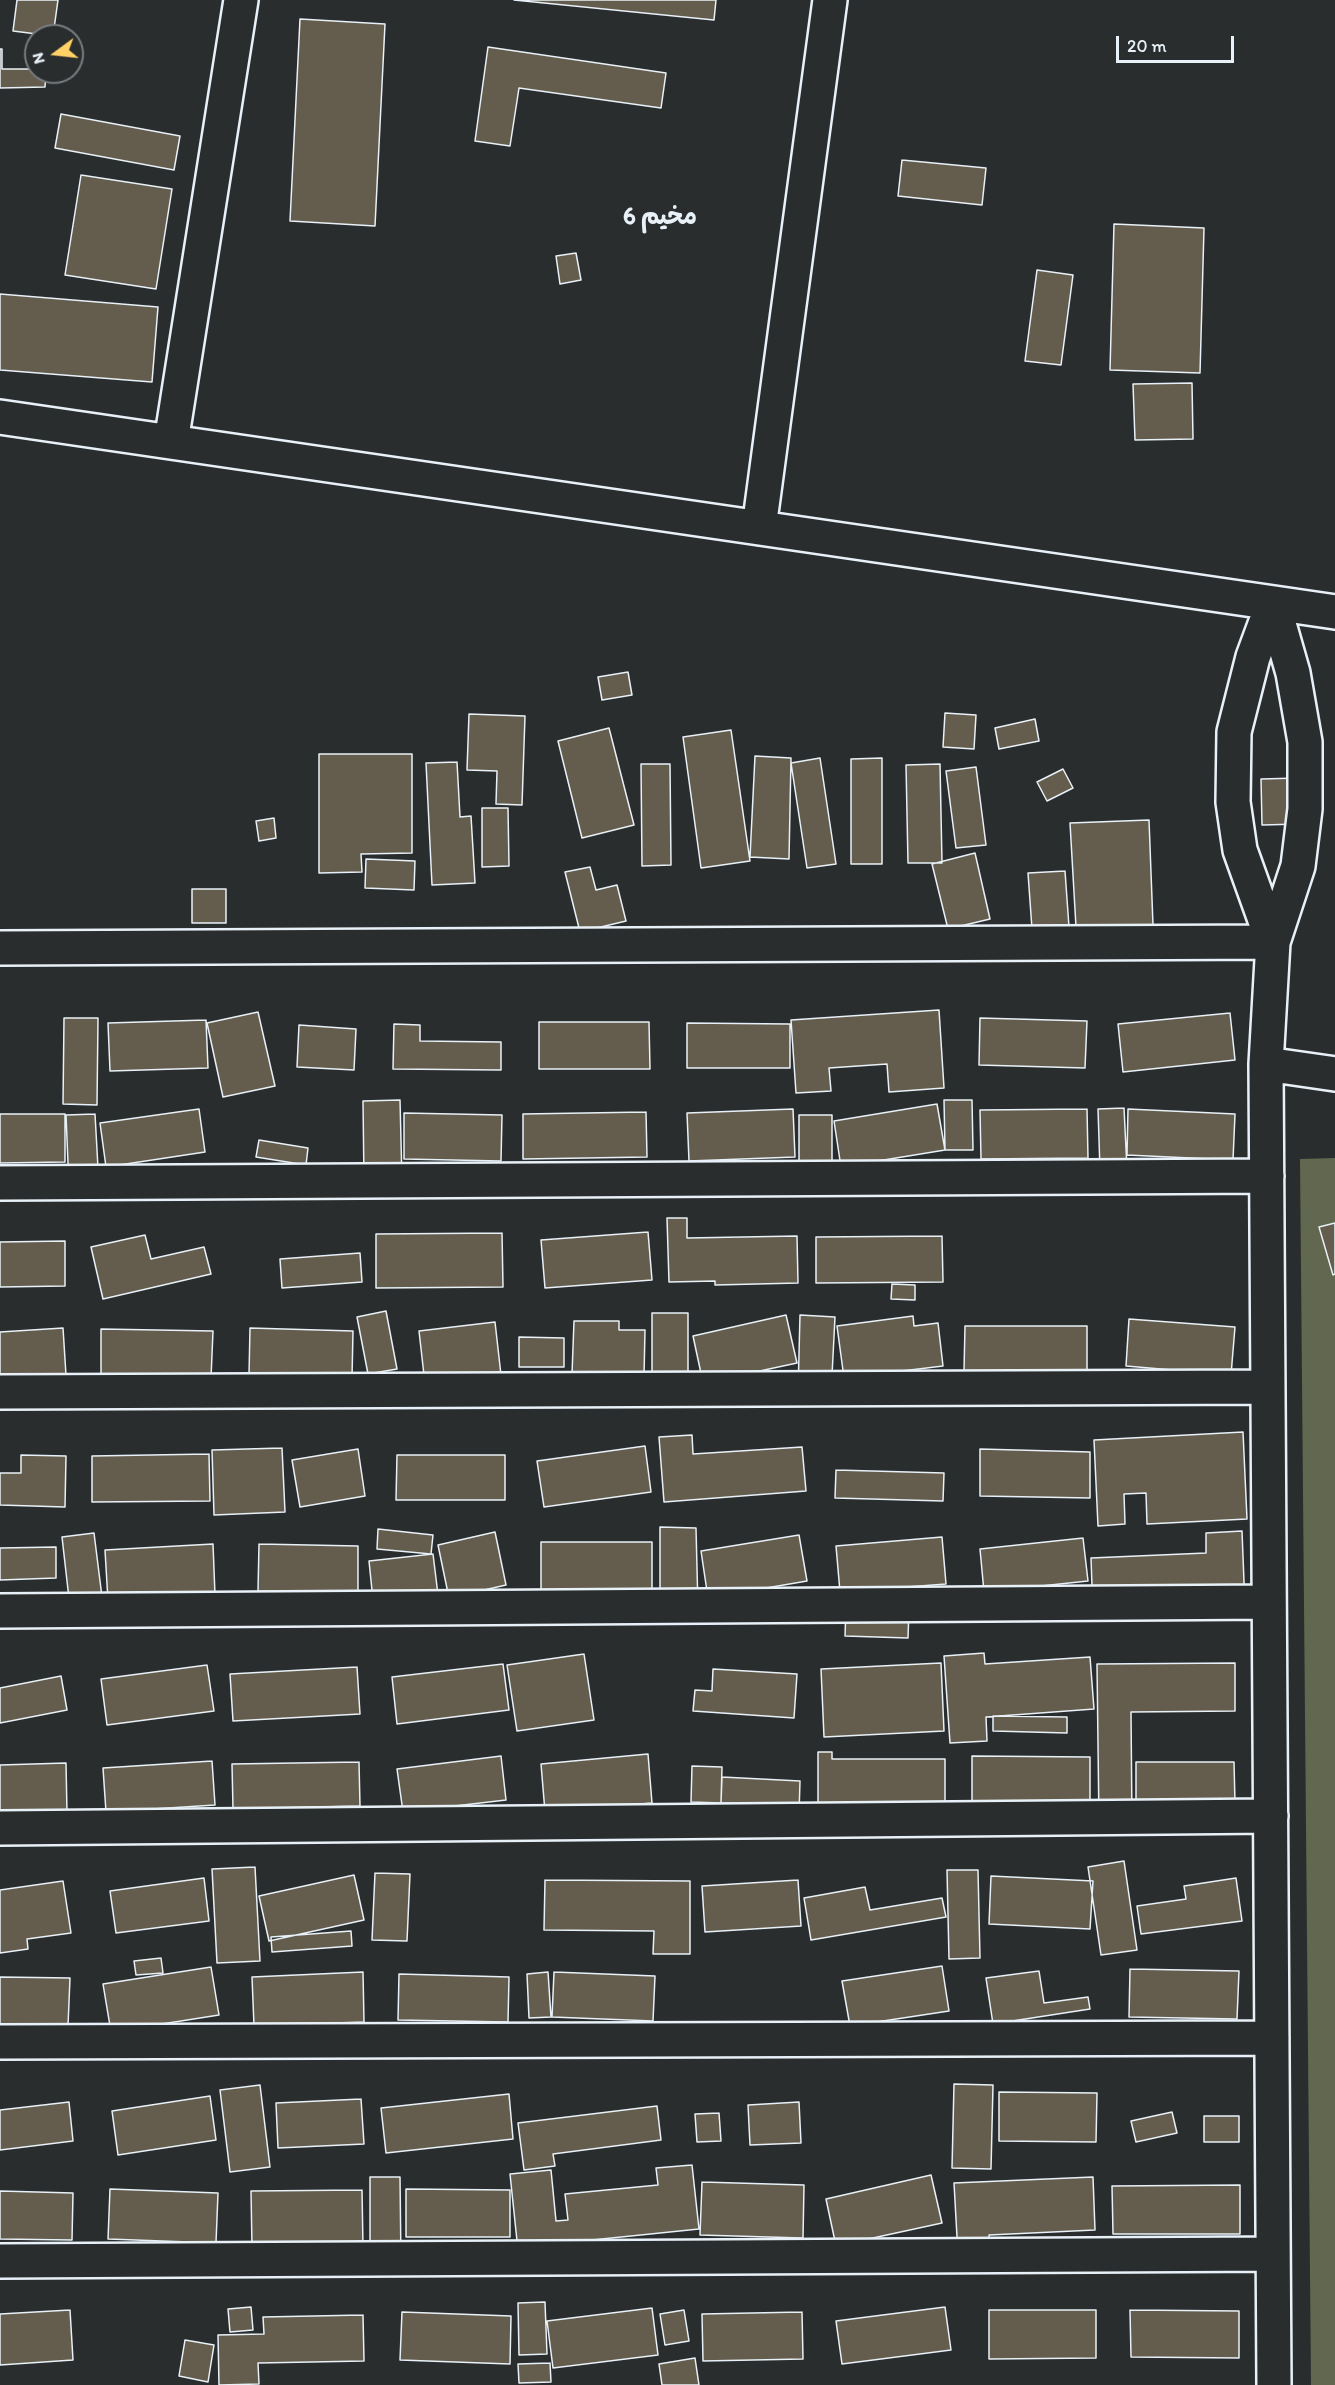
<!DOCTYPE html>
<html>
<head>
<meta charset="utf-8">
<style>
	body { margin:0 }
	#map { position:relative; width:1335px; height:2385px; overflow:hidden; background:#2a2d2e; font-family:Itim,sans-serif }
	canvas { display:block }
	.north { position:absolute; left:24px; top:24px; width:60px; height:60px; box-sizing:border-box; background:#2a2d2e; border:2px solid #767b7f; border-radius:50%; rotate:255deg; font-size:16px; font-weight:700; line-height:24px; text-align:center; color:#e8f1f8 }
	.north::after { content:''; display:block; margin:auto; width:21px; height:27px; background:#ffd166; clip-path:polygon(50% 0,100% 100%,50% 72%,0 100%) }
	.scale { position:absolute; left:1116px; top:36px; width:118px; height:27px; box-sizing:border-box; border:3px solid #e8f1f8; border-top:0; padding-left:8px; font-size:18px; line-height:21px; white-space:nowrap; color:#e8f1f8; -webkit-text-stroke:4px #2a2d2e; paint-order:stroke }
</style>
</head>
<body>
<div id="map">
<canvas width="1335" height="2385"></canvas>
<div class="north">N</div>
<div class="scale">20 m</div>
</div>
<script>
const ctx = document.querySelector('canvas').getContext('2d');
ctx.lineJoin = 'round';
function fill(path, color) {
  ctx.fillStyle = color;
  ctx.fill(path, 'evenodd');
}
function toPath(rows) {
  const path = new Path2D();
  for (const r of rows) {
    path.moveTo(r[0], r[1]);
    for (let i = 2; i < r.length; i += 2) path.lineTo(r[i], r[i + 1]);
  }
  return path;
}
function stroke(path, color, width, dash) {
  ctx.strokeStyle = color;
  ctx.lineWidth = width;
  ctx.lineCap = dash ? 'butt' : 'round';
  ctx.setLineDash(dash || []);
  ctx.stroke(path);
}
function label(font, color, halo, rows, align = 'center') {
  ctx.font = font + ' Itim,"Playpen Sans Arabic",sans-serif';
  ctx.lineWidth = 6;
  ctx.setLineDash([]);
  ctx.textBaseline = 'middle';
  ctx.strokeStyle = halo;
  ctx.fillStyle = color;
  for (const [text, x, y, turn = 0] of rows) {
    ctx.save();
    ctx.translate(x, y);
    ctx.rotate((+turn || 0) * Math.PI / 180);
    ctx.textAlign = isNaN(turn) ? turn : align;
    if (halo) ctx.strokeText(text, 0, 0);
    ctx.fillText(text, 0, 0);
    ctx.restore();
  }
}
const green = toPath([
	[1335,1158,1335,2385,1311,2385,1300,1159]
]);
const building = toPath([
	[17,0,58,0,53,36,13,31,17,0],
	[514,0,716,0,714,20,514,0],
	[300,19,385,24,375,226,290,221,300,19],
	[488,47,666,73,661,108,519,88,510,146,475,141,488,47],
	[0,49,2,49,2,69,36,69,36,72,46,72,45,87,0,88,0,49],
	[61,114,180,136,174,170,55,148,61,114],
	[902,160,986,168,982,205,898,196,902,160],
	[81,175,172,189,156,289,65,275,81,175],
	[1114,224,1204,228,1200,373,1110,370,1114,224],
	[576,253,581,280,560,284,556,256,576,253],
	[1037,270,1073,275,1061,365,1025,361,1037,270],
	[0,294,158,307,152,382,0,370,0,294],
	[1192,383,1193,439,1135,440,1133,384,1192,383],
	[628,672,632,695,602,700,598,677,628,672],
	[945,713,976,715,974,749,943,747,945,713],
	[469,714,525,716,522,805,496,804,497,771,467,770,469,714],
	[1035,719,1039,741,999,749,995,728,1035,719],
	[609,728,634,825,582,838,558,741,609,728],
	[731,730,750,861,701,868,683,737,731,730],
	[319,754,412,754,412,853,361,854,362,872,319,873,319,754],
	[755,756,791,758,789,859,750,857,755,756],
	[820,758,836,864,807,868,791,763,820,758],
	[882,758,882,864,851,864,851,759,882,758],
	[457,762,460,817,471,816,475,883,432,885,426,763,457,762],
	[641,764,670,764,671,865,642,866,641,764],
	[940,764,942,863,908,863,906,765,940,764],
	[976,767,986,845,956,848,946,771,976,767],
	[1063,769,1073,788,1047,801,1037,782,1063,769],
	[1298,778,1300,824,1262,825,1261,779,1298,778],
	[482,808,508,808,509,866,482,867,482,808],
	[274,818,276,838,259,841,256,821,274,818],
	[1149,820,1153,925,1076,927,1070,823,1149,820],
	[975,853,990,919,948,929,932,864,975,853],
	[366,859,415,861,414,890,365,888,366,859],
	[590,867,596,890,617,885,626,921,580,932,565,872,590,867],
	[1065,871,1069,927,1032,929,1028,873,1065,871],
	[192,889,226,889,226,923,192,923,192,889],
	[939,1010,944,1088,889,1092,887,1064,829,1068,831,1091,796,1093,791,1020,939,1010],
	[258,1012,275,1086,223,1097,207,1023,258,1012],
	[1230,1013,1235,1060,1123,1072,1118,1024,1230,1013],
	[64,1018,98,1018,97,1105,63,1104,64,1018],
	[980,1018,1087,1021,1085,1068,979,1065,980,1018],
	[206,1020,208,1068,110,1071,108,1023,206,1020],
	[539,1022,649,1022,650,1069,539,1069,539,1022],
	[687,1023,790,1024,790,1068,687,1068,687,1023],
	[394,1024,420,1025,420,1041,501,1042,501,1070,393,1069,394,1024],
	[299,1025,356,1029,354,1070,297,1067,299,1025],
	[400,1100,402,1181,364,1181,363,1101,400,1100],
	[944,1100,972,1100,973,1150,945,1150,944,1100],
	[937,1104,945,1150,841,1167,834,1121,937,1104],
	[1124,1108,1127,1169,1100,1170,1098,1109,1124,1108],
	[199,1109,205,1152,106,1167,100,1123,199,1109],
	[793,1109,795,1157,689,1161,687,1113,793,1109],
	[1087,1109,1088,1158,981,1159,980,1110,1087,1109],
	[1128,1109,1235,1114,1233,1160,1127,1155,1128,1109],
	[646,1112,647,1157,523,1159,523,1114,646,1112],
	[404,1113,502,1115,501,1161,404,1159,404,1113],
	[0,1114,65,1114,65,1162,0,1163,0,1114],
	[95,1114,99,1186,69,1187,66,1115,95,1114],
	[799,1115,832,1115,832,1168,799,1168,799,1115],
	[259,1140,308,1148,306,1165,256,1157,259,1140],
	[667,1218,687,1218,687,1238,797,1236,798,1283,715,1285,715,1281,669,1282,667,1218],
	[1335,1223,1335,1274,1333,1275,1319,1227,1335,1223],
	[648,1232,652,1280,545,1288,541,1240,648,1232],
	[502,1233,503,1287,376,1288,376,1234,502,1233],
	[145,1235,151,1259,204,1247,211,1274,103,1299,91,1247,145,1235],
	[942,1236,943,1282,816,1283,816,1237,942,1236],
	[65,1241,65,1286,0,1287,0,1242,65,1241],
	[360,1253,362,1282,282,1288,280,1259,360,1253],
	[892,1284,915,1285,915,1300,891,1299,892,1284],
	[386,1311,397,1369,368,1374,357,1317,386,1311],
	[652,1313,688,1313,688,1404,652,1404,652,1313],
	[786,1315,797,1363,727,1378,705,1392,693,1336,786,1315],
	[800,1315,835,1317,831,1395,798,1393,800,1315],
	[913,1316,914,1326,938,1323,943,1366,844,1378,837,1326,913,1316],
	[1129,1319,1235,1327,1231,1375,1126,1366,1129,1319],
	[574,1321,619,1321,619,1330,645,1330,644,1376,572,1374,574,1321],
	[495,1322,501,1375,425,1384,419,1331,495,1322],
	[965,1326,1087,1326,1087,1372,964,1371,965,1326],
	[63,1328,66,1375,0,1379,0,1332,63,1328],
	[250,1328,353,1331,352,1378,249,1375,250,1328],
	[101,1329,213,1331,211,1378,101,1375,101,1329],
	[519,1337,564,1338,564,1367,519,1367,519,1337],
	[1243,1432,1247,1519,1147,1524,1146,1493,1124,1494,1125,1524,1098,1526,1094,1440,1243,1432],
	[692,1435,693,1454,802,1447,806,1491,664,1502,659,1437,692,1435],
	[645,1446,651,1492,544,1507,537,1461,645,1446],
	[282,1448,285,1512,214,1515,212,1450,282,1448],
	[358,1449,365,1496,300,1507,292,1460,358,1449],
	[980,1449,1090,1452,1090,1498,980,1496,980,1449],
	[209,1454,210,1501,92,1502,92,1456,209,1454],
	[21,1455,66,1456,65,1507,0,1505,0,1473,21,1473,21,1455],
	[397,1455,505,1455,505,1500,396,1500,397,1455],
	[836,1470,944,1473,943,1501,835,1498,836,1470],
	[660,1527,696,1528,698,1608,660,1608,660,1527],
	[378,1529,433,1535,431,1554,377,1549,378,1529],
	[1242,1531,1245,1607,1093,1614,1091,1558,1206,1553,1206,1533,1242,1531],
	[495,1532,506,1585,449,1598,438,1545,495,1532],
	[94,1533,105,1621,72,1625,62,1537,94,1533],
	[799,1535,807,1581,708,1598,701,1551,799,1535],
	[942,1537,946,1584,840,1592,836,1546,942,1537],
	[1083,1538,1088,1581,984,1592,980,1549,1083,1538],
	[541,1542,652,1542,652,1592,541,1592,541,1542],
	[213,1544,215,1595,108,1601,105,1550,213,1544],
	[259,1544,358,1546,358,1593,258,1591,259,1544],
	[56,1547,56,1578,0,1580,0,1548,56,1547],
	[433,1554,439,1603,374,1610,369,1561,433,1554],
	[846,1607,909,1609,908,1638,845,1636,846,1607],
	[984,1653,985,1664,1090,1657,1094,1709,986,1717,987,1741,950,1743,944,1656,984,1653],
	[584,1654,594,1720,517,1731,507,1665,584,1654],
	[941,1663,944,1731,824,1737,821,1669,941,1663],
	[1235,1663,1235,1711,1131,1712,1132,1824,1099,1824,1097,1664,1235,1663],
	[503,1664,509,1710,397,1724,392,1677,503,1664],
	[207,1665,214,1711,107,1725,101,1679,207,1665],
	[357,1667,360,1714,233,1721,230,1674,357,1667],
	[713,1669,797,1674,794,1718,693,1711,695,1690,712,1691,713,1669],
	[61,1676,67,1710,0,1723,0,1688,61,1676],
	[993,1716,1067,1717,1067,1733,993,1731,993,1716],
	[818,1752,832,1752,832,1759,945,1759,945,1803,818,1803,818,1752],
	[648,1754,652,1803,545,1812,541,1764,648,1754],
	[501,1756,506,1800,403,1812,397,1769,501,1756],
	[972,1756,1090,1757,1090,1803,972,1802,972,1756],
	[212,1761,215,1805,106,1812,103,1768,212,1761],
	[359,1762,360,1806,233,1809,232,1764,359,1762],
	[1136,1762,1234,1762,1235,1803,1136,1803,1136,1762],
	[66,1763,67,1813,0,1815,0,1765,66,1763],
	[692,1766,722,1767,721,1803,691,1802,692,1766],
	[722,1777,800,1781,799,1814,768,1805,721,1803,722,1777],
	[1124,1861,1137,1950,1101,1955,1088,1867,1124,1861],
	[255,1867,260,1961,217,1963,212,1869,255,1867],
	[947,1870,978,1870,980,1958,949,1959,947,1870],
	[375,1873,410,1874,407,1941,372,1940,375,1873],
	[354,1875,364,1920,269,1941,259,1896,354,1875],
	[991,1876,1093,1881,1090,1929,989,1924,991,1876],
	[204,1878,209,1921,116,1933,110,1891,204,1878],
	[1236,1878,1242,1921,1141,1934,1137,1906,1186,1899,1184,1886,1236,1878],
	[545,1880,690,1881,690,1954,653,1954,654,1931,544,1930,545,1880],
	[798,1880,801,1926,705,1932,702,1886,798,1880],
	[63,1881,71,1933,27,1939,28,1949,0,1953,0,1890,63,1881],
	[865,1887,870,1910,942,1898,946,1917,811,1940,804,1898,865,1887],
	[351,1931,352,1946,272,1952,271,1937,351,1931],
	[161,1958,163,1973,136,1975,134,1961,161,1958],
	[942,1966,949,2011,850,2026,842,1981,942,1966],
	[211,1967,219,2015,111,2032,103,1984,211,1967],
	[1130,1969,1239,1971,1237,2019,1129,2017,1130,1969],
	[1039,1971,1044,2003,1088,1997,1090,2009,993,2024,986,1978,1039,1971],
	[363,1972,364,2022,254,2026,252,1977,363,1972],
	[548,1972,551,2017,529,2018,527,1974,548,1972],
	[554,1972,655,1976,653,2021,552,2017,554,1972],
	[399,1974,509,1977,508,2022,398,2020,399,1974],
	[0,1977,70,1978,68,2026,0,2024,0,1977],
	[954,2084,993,2085,991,2169,952,2168,954,2084],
	[260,2085,270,2167,230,2172,220,2090,260,2085],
	[999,2092,1097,2093,1096,2142,999,2141,999,2092],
	[509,2094,513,2139,386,2153,381,2108,509,2094],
	[210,2096,216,2140,118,2155,112,2111,210,2096],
	[361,2099,364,2144,278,2148,276,2103,361,2099],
	[69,2102,73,2141,0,2150,0,2110,69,2102],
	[799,2102,801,2143,750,2145,748,2105,799,2102],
	[657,2106,661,2140,553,2154,555,2166,524,2170,518,2123,657,2106],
	[1172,2112,1177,2133,1136,2142,1131,2121,1172,2112],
	[719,2113,721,2141,697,2142,695,2114,719,2113],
	[1204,2116,1239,2116,1239,2142,1204,2142,1204,2116],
	[692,2165,699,2229,553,2244,519,2260,510,2174,551,2170,556,2221,568,2220,565,2194,658,2185,656,2168,692,2165],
	[931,2175,942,2223,836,2246,826,2199,931,2175],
	[370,2177,400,2177,401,2263,370,2263,370,2177],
	[1093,2177,1095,2230,989,2235,990,2254,958,2255,954,2183,1093,2177],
	[702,2182,804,2185,803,2238,700,2235,702,2182],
	[1240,2185,1240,2234,1113,2234,1112,2186,1240,2185],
	[110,2189,218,2193,216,2243,108,2239,110,2189],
	[406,2189,510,2190,510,2237,406,2237,406,2189],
	[362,2190,363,2247,252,2248,251,2191,362,2190],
	[0,2191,73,2193,72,2240,0,2239,0,2191],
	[545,2302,547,2354,519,2355,518,2303,545,2302],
	[251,2307,253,2330,230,2332,228,2309,251,2307],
	[945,2307,951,2350,842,2364,836,2321,945,2307],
	[652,2308,658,2355,553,2368,547,2321,652,2308],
	[70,2310,73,2360,0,2365,0,2314,70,2310],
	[684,2310,689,2341,665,2345,660,2314,684,2310],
	[989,2310,1096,2310,1096,2358,989,2359,989,2310],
	[1130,2310,1239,2311,1239,2358,1131,2357,1130,2310],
	[402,2312,511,2316,510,2364,400,2360,402,2312],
	[802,2312,803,2359,703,2361,702,2314,802,2312],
	[363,2315,364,2361,258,2363,259,2384,219,2385,218,2335,264,2334,263,2317,363,2315],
	[185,2340,214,2345,208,2382,179,2376,185,2340],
	[695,2358,699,2385,662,2385,659,2364,695,2358],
	[550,2363,551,2382,519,2383,518,2364,550,2363]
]);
const street = toPath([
	[0,417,1335,612],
	[171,442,241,0],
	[759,528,830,0],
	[1273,942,1240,850,1233,802,1234,732,1253,657,1273,603,1293,673,1305,742,1305,809,1298,866,1273,942,1266,1064,1274,2385],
	[0,948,1273,942],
	[1266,1064,1335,1074],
	[0,1183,1267,1176],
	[0,1392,1268,1387],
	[0,1611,1269,1602],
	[0,1828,1271,1816],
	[0,2042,1272,2038],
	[0,2261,1273,2254]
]);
const neighbourhoodNames = [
	["مخيم 6",660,218]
];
fill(green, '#61684f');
fill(building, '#645c4c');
stroke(building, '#e8f1f8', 1.5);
stroke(street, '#e8f1f8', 38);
stroke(street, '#2a2d2e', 33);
label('bold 24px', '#e8f1f8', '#2a2d2e', neighbourhoodNames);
</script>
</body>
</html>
